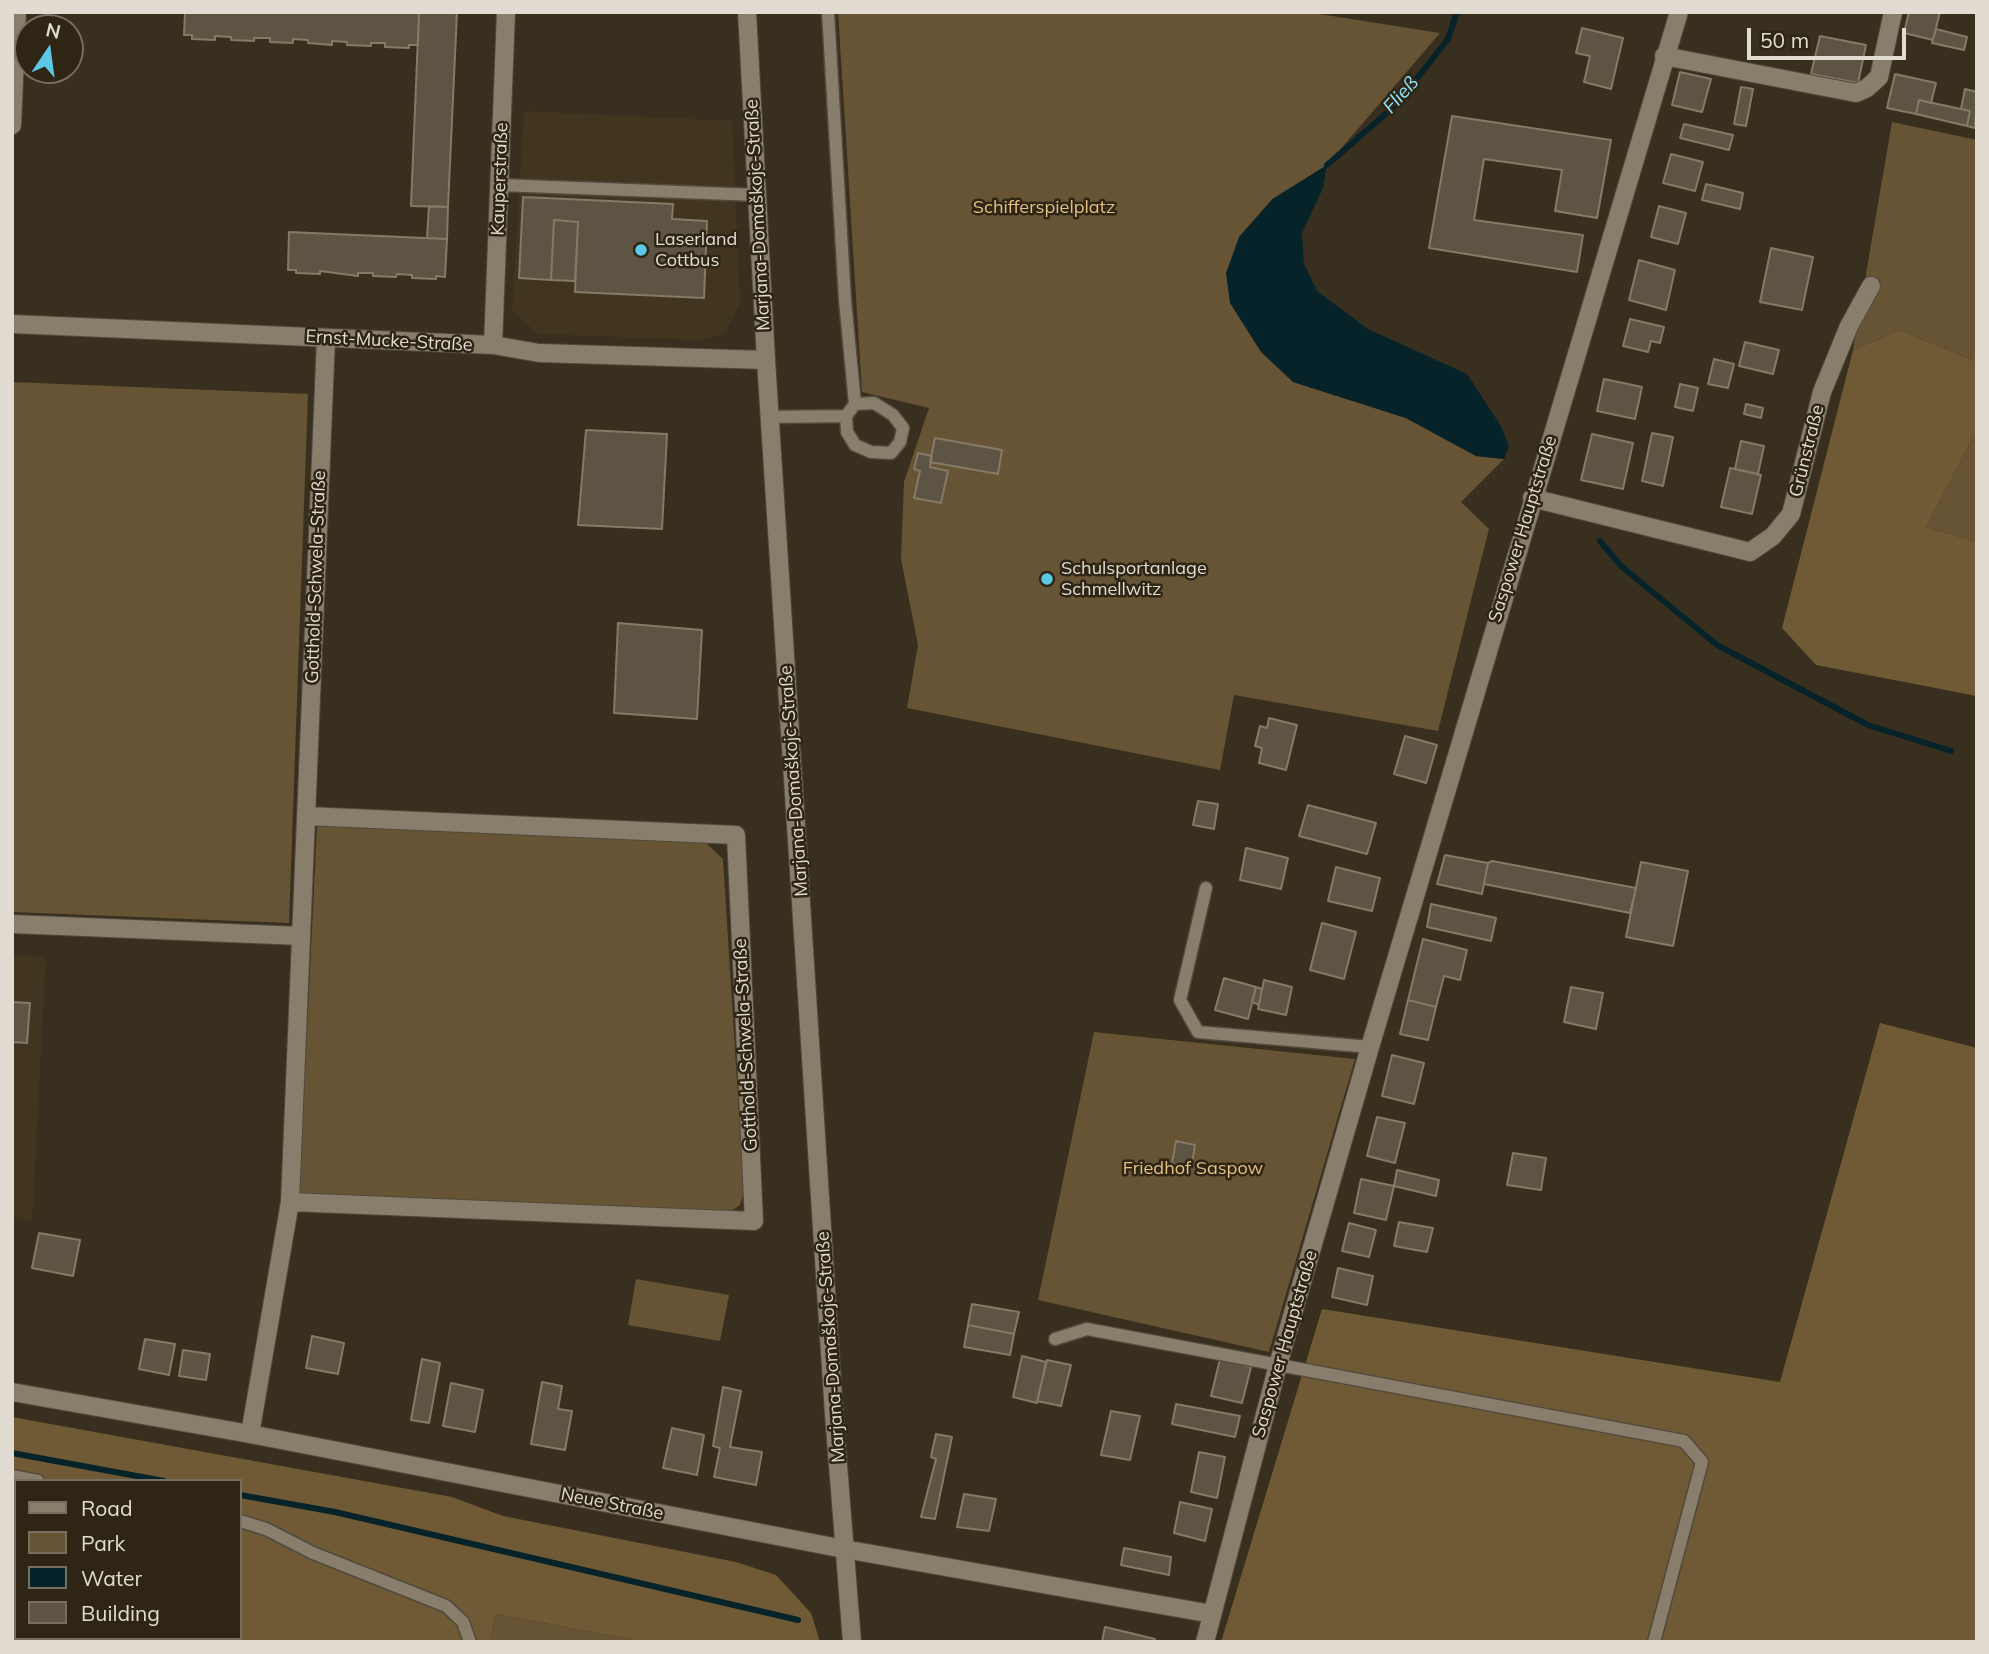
<!DOCTYPE html>
<html>
<head>
<meta charset="utf-8">
<style>
	body { margin:0 }
	#map { position:relative; width:1989px; height:1654px; overflow:hidden; background:#382f1f; font-family:Mulish,sans-serif }
	canvas { display:block }
	.frame { position:absolute; inset:0; border:14px solid #e1dbd1; pointer-events:none }
	.legend { position:absolute; left:14px; top:1479px; width:228px; height:161px; box-sizing:border-box; background:#2e2515; border:2px solid #766e60; margin:0; padding:9px 12px; list-style:none; font-size:21px; color:#e1dbd1 }
	.legend li { display:flex; align-items:center; gap:14px; height:35px }
	.legend b { width:35px; border:2px solid #766e60 }
	.north { position:absolute; left:14px; top:14px; width:70px; height:70px; box-sizing:border-box; background:#2e2515; border:2px solid #766e60; border-radius:50%; rotate:13deg; font-size:19px; font-weight:700; line-height:28px; text-align:center; color:#e1dbd1 }
	.north::after { content:''; display:block; margin:auto; width:24px; height:32px; background:#5bc8e6; clip-path:polygon(50% 0,100% 100%,50% 72%,0 100%) }
	.scale { position:absolute; left:1747px; top:28px; width:159px; height:32px; box-sizing:border-box; border:4px solid #e1dbd1; border-top:0; padding-left:9px; font-size:21px; line-height:24px; white-space:nowrap; color:#e1dbd1; -webkit-text-stroke:5px #2e2515; paint-order:stroke }
</style>
</head>
<body>
<div id="map">
<canvas width="1989" height="1654"></canvas>
<div class="frame"></div>
<ul class="legend">
<li><b style="height:9px;background:#897e6c"></b>Road</li>
<li><b style="height:19px;background:#665435"></b>Park</li>
<li><b style="height:19px;background:#07232a"></b>Water</li>
<li><b style="height:19px;background:#5e5443"></b>Building</li>
</ul>
<div class="north">N</div>
<div class="scale">50 m</div>
</div>
<script>
const ctx = document.querySelector('canvas').getContext('2d');
ctx.lineJoin = 'round';
function fill(path, color) {
  ctx.fillStyle = color;
  ctx.fill(path, 'evenodd');
}
function toPath(rows) {
  const path = new Path2D();
  for (const r of rows) {
    path.moveTo(r[0], r[1]);
    for (let i = 2; i < r.length; i += 2) path.lineTo(r[i], r[i + 1]);
  }
  return path;
}
function stroke(path, color, width, dash) {
  ctx.strokeStyle = color;
  ctx.lineWidth = width;
  ctx.lineCap = dash ? 'butt' : 'round';
  ctx.setLineDash(dash || []);
  ctx.stroke(path);
}
function label(font, color, halo, rows, align = 'center') {
  ctx.font = font + ' Mulish,sans-serif';
  ctx.lineWidth = 5;
  ctx.setLineDash([]);
  ctx.textBaseline = 'middle';
  ctx.strokeStyle = halo;
  ctx.fillStyle = color;
  for (const [text, x, y, turn = 0] of rows) {
    ctx.save();
    ctx.translate(x, y);
    ctx.rotate((+turn || 0) * Math.PI / 180);
    ctx.textAlign = isNaN(turn) ? turn : align;
    if (halo) ctx.strokeText(text, 0, 0);
    ctx.fillText(text, 0, 0);
    ctx.restore();
  }
}
const built = toPath([
	[524,111,732,121,740,304,725,333,699,340,538,334,512,310],
	[12,956,46,957,32,1222,12,1217]
]);
const green = toPath([
	[838,12,1307,12,1440,33,1327,165,1272,199,1239,237,1293,382,1406,418,1476,456,1504,459,1461,502,1489,529,1438,731,1234,695,1220,770,907,708,918,645,901,559,904,482,929,408,862,392],
	[1892,122,1977,140,1977,362,1900,330,1853,350],
	[12,382,308,394,289,923,12,912],
	[1977,430,1977,542,1926,527],
	[317,826,705,842,723,859,744,1193,740,1205,727,1214,299,1195],
	[1094,1032,1355,1059,1269,1352,1038,1300],
	[636,1279,729,1295,720,1341,628,1325],
	[495,1614,646,1642,490,1642]
]);
const forest = toPath([
	[1900,330,1977,362,1977,430,1926,527,1977,542,1977,696,1816,665,1782,628,1853,350],
	[1880,1023,1977,1048,1977,1642,1221,1642,1322,1309,1780,1382],
	[12,1417,452,1497,503,1516,736,1562,776,1575,811,1613,820,1642,646,1642,495,1614,490,1642,12,1642],
	[16,1481,240,1481,240,1638,16,1638]
]);
const water = toPath([
	[1327,165,1323,188,1302,233,1304,264,1317,291,1368,329,1467,374,1501,426,1509,447,1504,459,1476,456,1406,418,1293,382,1261,352,1230,303,1226,273,1239,237,1273,199]
]);
const stream = toPath([
	[1327,165,1396,105,1448,39,1457,12],
	[1600,541,1621,566,1717,645,1868,725,1951,751],
	[12,1453,164,1481],
	[240,1495,335,1512,798,1620]
]);
const building = toPath([
	[185,12,419,12,418,45,409,45,409,48,385,47,385,43,371,43,371,46,347,45,347,42,332,41,332,45,308,43,308,40,293,39,293,43,270,42,270,38,254,38,254,41,231,40,231,37,215,36,215,40,192,39,192,35,184,35,185,12],
	[419,12,457,12,448,207,411,206,419,12],
	[1909,12,1940,12,1933,40,1904,33,1909,12],
	[1582,28,1623,38,1611,89,1584,82,1590,56,1576,53,1582,28],
	[1936,29,1967,37,1964,50,1932,43,1936,29],
	[1820,36,1866,45,1858,83,1811,74,1820,36],
	[1680,72,1711,79,1702,112,1672,105,1680,72],
	[1895,74,1936,83,1931,103,1919,100,1916,114,1887,108,1895,74],
	[1741,87,1753,89,1746,126,1734,124,1741,87],
	[1965,89,1977,92,1975,128,1967,126,1970,111,1961,109,1965,89],
	[1919,100,1970,111,1967,126,1916,114,1919,100],
	[1452,116,1611,140,1597,218,1555,211,1562,170,1484,159,1474,220,1583,235,1577,272,1429,248,1452,116],
	[1684,124,1733,135,1729,150,1680,138,1684,124],
	[1671,154,1703,162,1695,191,1663,183,1671,154],
	[1706,184,1743,193,1740,209,1702,200,1706,184],
	[523,197,673,204,672,219,707,221,704,298,575,292,578,222,554,220,551,280,519,278,523,197],
	[429,206,448,207,447,239,427,238,429,206],
	[1659,206,1686,213,1678,244,1651,237,1659,206],
	[554,220,578,222,575,281,551,280,554,220],
	[289,232,447,239,445,277,436,276,436,279,412,278,412,275,397,274,396,277,373,276,373,273,358,273,358,276,320,271,320,274,296,273,296,270,288,270,289,232],
	[1771,248,1813,257,1802,310,1760,302,1771,248],
	[1639,260,1675,270,1666,310,1629,300,1639,260],
	[1630,319,1664,327,1660,343,1651,341,1648,352,1623,346,1630,319],
	[1745,342,1779,350,1773,374,1739,366,1745,342],
	[1714,359,1734,364,1728,388,1708,384,1714,359],
	[1604,379,1642,387,1635,419,1597,411,1604,379],
	[1680,384,1698,388,1693,411,1675,407,1680,384],
	[1746,404,1763,408,1761,418,1744,414,1746,404],
	[586,430,667,434,662,529,578,525,586,430],
	[1652,433,1673,437,1663,486,1642,481,1652,433],
	[1592,434,1633,443,1623,489,1581,480,1592,434],
	[935,438,1002,450,998,474,930,462,935,438],
	[1741,441,1764,446,1758,474,1735,469,1741,441],
	[918,453,932,456,930,467,948,471,941,503,914,498,920,471,914,469,918,453],
	[1730,468,1761,475,1752,514,1721,507,1730,468],
	[618,623,702,630,697,719,614,713,618,623],
	[1269,718,1297,725,1286,770,1259,763,1262,748,1255,746,1260,726,1267,728,1269,718],
	[1405,736,1437,745,1426,783,1394,774,1405,736],
	[1198,801,1218,804,1214,829,1193,825,1198,801],
	[1308,805,1376,823,1367,854,1299,836,1308,805],
	[1246,848,1288,858,1281,889,1240,880,1246,848],
	[1445,855,1488,863,1482,894,1437,884,1445,855],
	[1492,861,1636,888,1630,913,1484,884,1488,863,1492,861],
	[1641,862,1688,871,1673,946,1626,937,1641,862],
	[1336,867,1380,878,1372,911,1328,901,1336,867],
	[1431,904,1496,918,1491,941,1427,927,1431,904],
	[1322,923,1356,932,1344,979,1310,970,1322,923],
	[1423,939,1467,950,1460,980,1444,976,1436,1007,1408,1000,1423,939],
	[1224,978,1256,987,1248,1019,1215,1010,1224,978],
	[1264,980,1292,987,1286,1015,1258,1009,1264,980],
	[1256,987,1262,989,1259,1005,1252,1002,1256,987],
	[1571,987,1603,993,1596,1029,1564,1022,1571,987],
	[1408,1000,1436,1007,1428,1040,1400,1034,1408,1000],
	[12,1002,30,1003,27,1043,13,1042,12,1069,12,1002],
	[1392,1055,1424,1063,1414,1104,1382,1096,1392,1055],
	[1377,1117,1405,1123,1395,1163,1367,1156,1377,1117],
	[1176,1141,1195,1145,1191,1168,1172,1164,1176,1141],
	[1513,1153,1546,1158,1541,1190,1507,1185,1513,1153],
	[1397,1170,1439,1180,1436,1196,1394,1186,1397,1170],
	[1361,1179,1394,1186,1386,1220,1354,1213,1361,1179],
	[1399,1222,1433,1228,1427,1252,1394,1246,1399,1222],
	[1349,1223,1376,1230,1369,1257,1342,1251,1349,1223],
	[39,1233,80,1240,73,1276,32,1268,39,1233],
	[1338,1268,1373,1276,1367,1305,1332,1297,1338,1268],
	[972,1304,1019,1312,1014,1334,968,1325,972,1304],
	[968,1325,1014,1334,1010,1355,964,1347,968,1325],
	[312,1336,344,1343,338,1374,306,1368,312,1336],
	[145,1339,175,1344,169,1375,139,1369,145,1339],
	[183,1350,210,1354,206,1380,179,1376,183,1350],
	[1022,1356,1046,1362,1037,1403,1013,1397,1022,1356],
	[422,1359,440,1363,429,1423,411,1420,422,1359],
	[1220,1359,1251,1367,1242,1403,1211,1396,1220,1359],
	[1047,1360,1071,1365,1061,1406,1037,1401,1047,1360],
	[542,1382,562,1386,558,1409,572,1411,565,1450,531,1444,542,1382],
	[451,1383,483,1390,475,1432,443,1426,451,1383],
	[723,1387,741,1391,730,1447,762,1452,756,1485,714,1477,720,1448,713,1446,723,1387],
	[1176,1404,1240,1416,1235,1437,1172,1424,1176,1404],
	[1111,1411,1140,1416,1130,1460,1101,1455,1111,1411],
	[672,1428,704,1435,697,1475,663,1468,672,1428],
	[936,1434,952,1437,935,1519,921,1517,936,1459,931,1457,936,1434],
	[1199,1452,1225,1457,1217,1498,1191,1492,1199,1452],
	[964,1494,996,1499,989,1531,957,1527,964,1494],
	[1180,1502,1212,1509,1205,1541,1174,1533,1180,1502],
	[1124,1548,1171,1557,1169,1575,1121,1565,1124,1548],
	[1105,1627,1155,1639,1154,1642,1102,1642,1105,1627]
]);
const service = toPath([
	[828,12,845,300,855,404,846,416,847,432,855,445,871,452,891,453,900,442,903,428,893,415,874,403,855,404],
	[500,185,757,195],
	[769,417,846,416],
	[1206,888,1180,1000,1198,1032,1370,1047],
	[1055,1339,1087,1329,1684,1441,1702,1462,1654,1642],
	[12,1476,38,1481],
	[240,1521,266,1529,313,1553,446,1606,463,1622,470,1642]
]);
const minor = toPath([
	[1664,56,1856,93,1867,88,1879,77,1893,12],
	[12,125,17,12],
	[12,324,493,345,539,353,766,360],
	[493,345,506,12],
	[1532,498,1750,552,1773,536,1791,514,1822,392,1849,326,1871,286],
	[12,924,301,936],
	[290,1202,754,1221,736,835,306,816],
	[250,1434,290,1202,326,338],
	[844,1549,1212,1614],
	[1205,1642,1278,1365,1370,1047,1679,12]
]);
const tertiary = toPath([
	[747,12,766,360,834,1414,852,1642],
	[12,1392,250,1434,844,1549]
]);
const markers = [
	[641,250,7,"#5bc8e6"],
	[1047,579,7,"#5bc8e6"]
];
const streetNames = [
	["Kauperstraße",500,179,-88],
	["Marjana-Domaškojc-Straße",758,215,-93],
	["Ernst-Mucke-Straße",389,341,3],
	["Grünstraße",1807,451,-76],
	["Saspower Hauptstraße",1523,529,-73],
	["Gotthold-Schwela-Straße",316,577,-88],
	["Marjana-Domaškojc-Straße",794,781,-94],
	["Gotthold-Schwela-Straße",746,1045,-93],
	["Saspower Hauptstraße",1285,1344,-74],
	["Marjana-Domaškojc-Straße",831,1347,-94],
	["Neue Straße",612,1504,11]
];
const parkNames = [
	["Schifferspielplatz",1044,208],
	["Friedhof Saspow",1193,1169]
];
const poiNames = [
	["Laserland",655,240],
	["Cottbus",655,261],
	["Schulsportanlage",1061,569],
	["Schmellwitz",1061,590]
];
const waterNames = [
	["Fließ",1401,95,-48]
];
fill(built, '#42351f');
fill(green, '#665435');
fill(forest, '#6f5a35');
fill(water, '#07232a');
stroke(stream, '#07232a', 6);
fill(building, '#5e5443');
stroke(building, '#857a68', 2);
stroke(service, '#514a3c', 15);
stroke(minor, '#514a3c', 20);
stroke(tertiary, '#514a3c', 20);
stroke(service, '#897e6c', 12);
stroke(minor, '#897e6c', 18);
stroke(tertiary, '#897e6c', 18);
for (const [x, y, r, color] of markers) {
  const dot = new Path2D();
  dot.arc(x, y, r, 0, 2 * Math.PI);
  ctx.fillStyle = color;
  ctx.fill(dot);
  stroke(dot, '#2e2515', 2.5);
}
label('18px', '#e1dbd1', '#2e2515', streetNames);
label('18px', '#e4c082', '#2e2515', parkNames);
label('18px', '#e1dbd1', '#2e2515', poiNames, 'left');
label('italic 19px', '#90e5fe', '#2e2515', waterNames);
</script>
</body>
</html>
